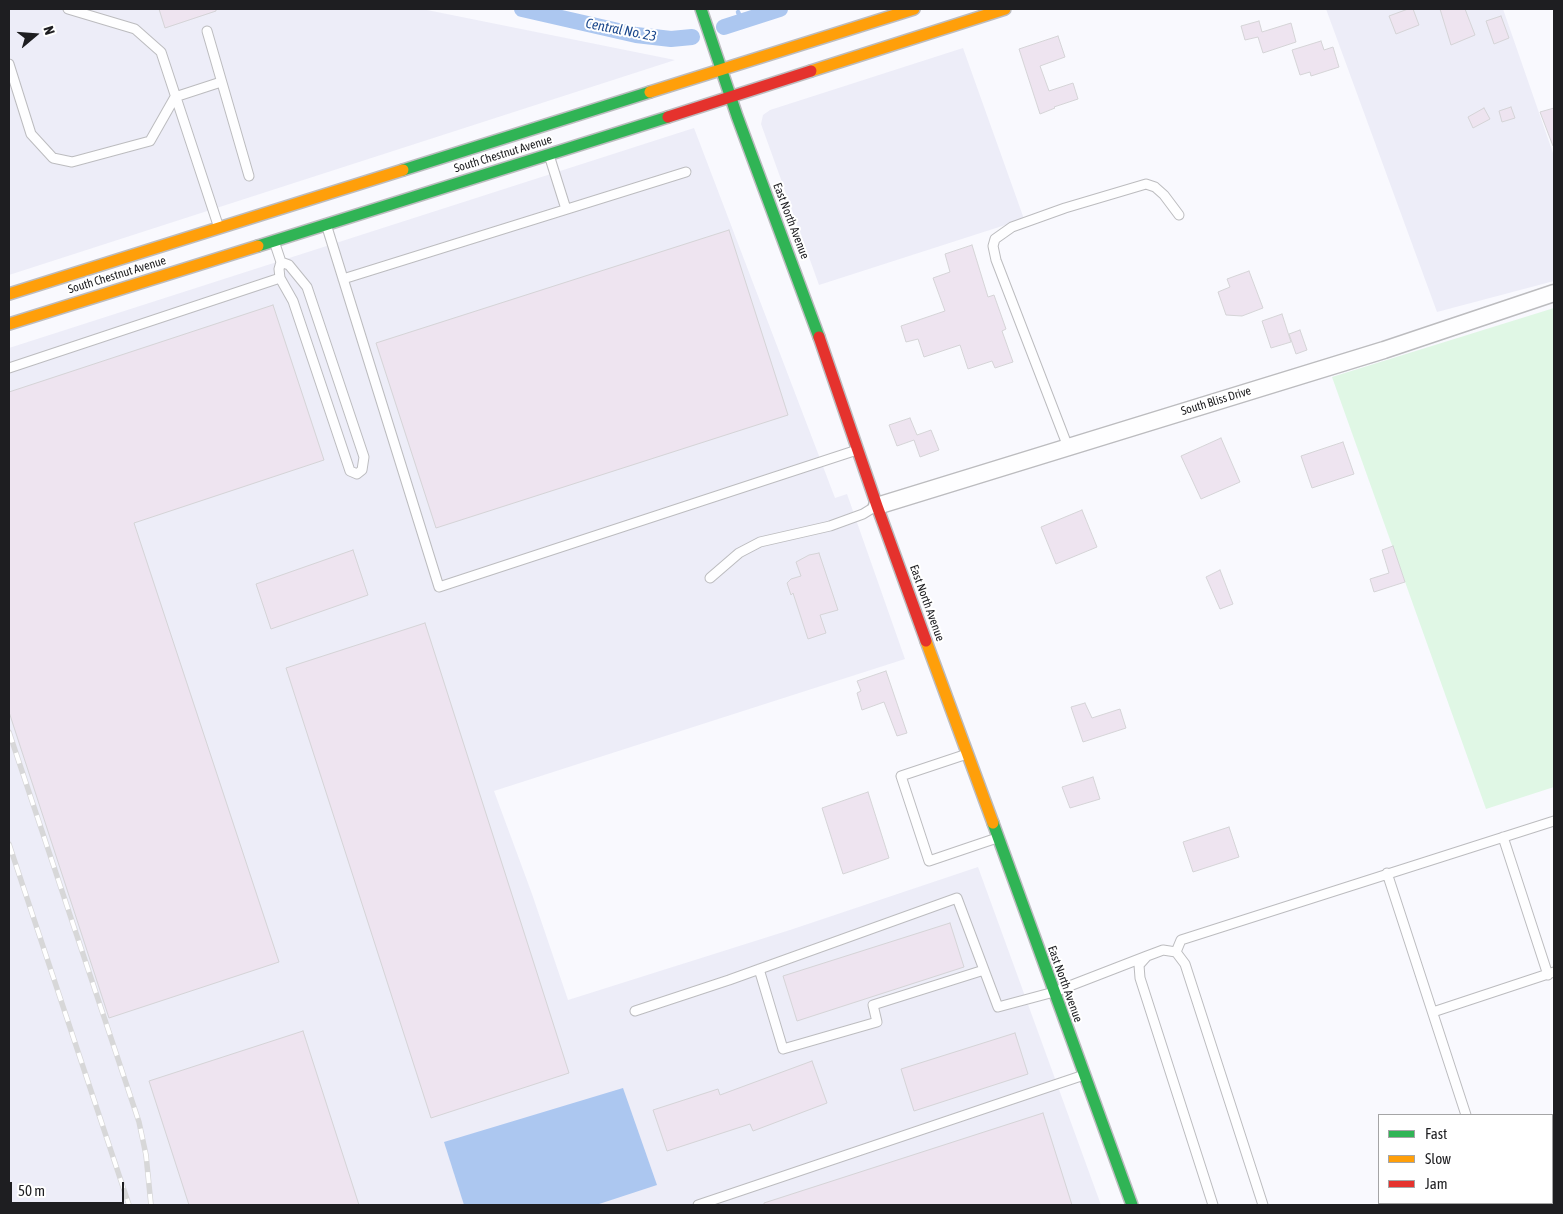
<!DOCTYPE html>
<html>
<head>
<meta charset="utf-8">
<style>
	body { margin:0 }
	#map { position:relative; width:1563px; height:1214px; overflow:hidden; background:#f9f9fe; font-family:"Asap Condensed",sans-serif }
	canvas { display:block }
	.frame { position:absolute; inset:0; border:10px solid #1e1e21; pointer-events:none }
	.legend { position:absolute; left:1378px; top:1114px; width:175px; height:90px; box-sizing:border-box; background:#fff; border:1px solid #a5a5a6; margin:0; padding:6px 9px; list-style:none; font-size:15px; color:#1e1e21 }
	.legend li { display:flex; align-items:center; gap:10px; height:25px }
	.legend b { width:25px; border:1px solid #a5a5a6 }
	.north { position:absolute; left:10px; top:10px; width:50px; height:50px; -webkit-text-stroke:4px #fff; paint-order:stroke; rotate:72deg; font-size:14px; font-weight:700; line-height:20px; text-align:center; color:#1e1e21 }
	.north::after { content:''; display:block; margin:auto; width:18px; height:22px; background:#1e1e21; clip-path:polygon(50% 0,100% 100%,50% 72%,0 100%) }
	.scale { position:absolute; left:10px; top:1182px; width:114px; height:22px; box-sizing:border-box; border:2px solid #1e1e21; border-top:0; padding-left:6px; font-size:15px; line-height:18px; white-space:nowrap; color:#1e1e21; -webkit-text-stroke:4px #fff; paint-order:stroke }
</style>
</head>
<body>
<div id="map">
<canvas width="1563" height="1214"></canvas>
<div class="frame"></div>
<ul class="legend">
<li><b style="height:6px;background:#30b455"></b>Fast</li>
<li><b style="height:6px;background:#ff9f0a"></b>Slow</li>
<li><b style="height:6px;background:#e5322d"></b>Jam</li>
</ul>
<div class="north">N</div>
<div class="scale">50 m</div>
</div>
<script>
const ctx = document.querySelector('canvas').getContext('2d');
ctx.lineJoin = 'round';
function fill(path, color) {
  ctx.fillStyle = color;
  ctx.fill(path, 'evenodd');
}
function toPath(rows) {
  const path = new Path2D();
  for (const r of rows) {
    path.moveTo(r[0], r[1]);
    for (let i = 2; i < r.length; i += 2) path.lineTo(r[i], r[i + 1]);
  }
  return path;
}
function stroke(path, color, width, dash) {
  ctx.strokeStyle = color;
  ctx.lineWidth = width;
  ctx.lineCap = dash ? 'butt' : 'round';
  ctx.setLineDash(dash || []);
  ctx.stroke(path);
}
function label(font, color, halo, rows, align = 'center') {
  ctx.font = font + ' "Asap Condensed",sans-serif';
  ctx.lineWidth = 4;
  ctx.setLineDash([]);
  ctx.textBaseline = 'middle';
  ctx.strokeStyle = halo;
  ctx.fillStyle = color;
  for (const [text, x, y, turn = 0] of rows) {
    ctx.save();
    ctx.translate(x, y);
    ctx.rotate((+turn || 0) * Math.PI / 180);
    ctx.textAlign = isNaN(turn) ? turn : align;
    if (halo) ctx.strokeText(text, 0, 0);
    ctx.fillText(text, 0, 0);
    ctx.restore();
  }
}
const built = toPath([
	[9,9,422,9,675,60,9,275],
	[1326,9,1503,9,1554,156,1554,281,1437,312],
	[963,48,1024,219,819,285,761,124,763,115,770,110],
	[694,128,835,498,847,494,905,659,494,791,532,894,568,1000,790,930,978,867,1101,1205,9,1205,9,348]
]);
const green = toPath([
	[1554,308,1554,787,1486,809,1332,377]
]);
const water = toPath([
	[623,1088,657,1185,596,1205,464,1205,444,1142]
]);
const stream = toPath([
	[738,12,742,21]
]);
const canal = toPath([
	[522,9,636,35,671,39,692,37],
	[724,27,780,9]
]);
const building = toPath([
	[159,9,216,9,216,11,165,28,159,9],
	[1408,9,1413,9,1419,25,1396,34,1389,16,1408,9],
	[1440,9,1465,9,1475,35,1451,45,1440,9],
	[1501,16,1509,38,1494,44,1486,21,1501,16],
	[1259,21,1262,32,1291,23,1296,42,1263,53,1258,37,1245,40,1241,26,1259,21],
	[1058,36,1065,57,1040,66,1049,91,1073,83,1078,99,1054,107,1055,108,1040,114,1019,49,1058,36],
	[1321,41,1324,50,1333,47,1339,67,1311,76,1310,72,1300,75,1292,50,1321,41],
	[1511,107,1515,118,1502,122,1499,111,1511,107],
	[1484,108,1490,119,1473,128,1468,117,1484,108],
	[1554,108,1554,146,1553,146,1540,112,1554,108],
	[729,230,788,415,436,528,376,343,729,230],
	[972,245,988,297,994,295,1006,329,1002,331,1013,362,995,368,992,361,968,369,960,345,924,357,918,339,906,342,901,326,945,311,933,278,950,272,945,254,972,245],
	[1249,271,1263,308,1242,316,1226,315,1218,292,1230,287,1227,279,1249,271],
	[273,305,324,460,134,523,279,962,109,1018,9,712,9,392,273,305],
	[1282,314,1291,342,1271,348,1262,321,1282,314],
	[1300,330,1307,350,1296,354,1289,334,1300,330],
	[910,418,917,435,931,430,939,450,920,457,914,440,897,446,889,425,910,418],
	[1221,438,1240,482,1201,499,1181,456,1221,438],
	[1343,442,1354,474,1312,488,1301,456,1343,442],
	[1082,510,1097,547,1056,564,1041,527,1082,510],
	[1393,546,1405,582,1374,592,1370,579,1389,573,1382,550,1393,546],
	[353,550,368,595,271,629,256,584,353,550],
	[819,553,838,610,820,615,826,633,808,639,793,593,791,595,787,583,791,579,801,576,796,562,809,555,819,553],
	[1220,570,1233,604,1220,609,1206,577,1220,570],
	[425,623,569,1073,431,1118,286,668,425,623],
	[886,671,907,733,897,736,884,702,862,710,857,693,861,691,857,681,886,671],
	[1085,703,1092,718,1120,709,1126,728,1083,742,1071,707,1085,703],
	[1093,777,1100,799,1070,808,1062,787,1093,777],
	[868,792,889,858,843,874,822,808,868,792],
	[1229,827,1239,857,1193,872,1183,842,1229,827],
	[950,923,964,967,797,1021,783,976,950,923],
	[303,1031,359,1205,189,1205,149,1081,303,1031],
	[1015,1033,1028,1074,914,1111,901,1069,1015,1033],
	[812,1061,827,1103,753,1131,750,1124,667,1151,653,1110,718,1089,720,1095,812,1061],
	[1043,1113,1072,1205,764,1205,764,1203,1043,1113]
]);
const lane = toPath([
	[68,9,135,29,161,52,219,228],
	[207,31,249,176],
	[9,64,31,134,53,158,72,162,150,141,175,97,221,82],
	[549,155,566,209],
	[326,224,439,587,857,450],
	[274,241,281,262,279,269,280,278,293,301,350,471,357,474,362,470,364,457,307,287,289,265,281,262],
	[343,279,686,172],
	[9,368,280,278],
	[1068,447,996,260,993,246,995,239,1012,227,1065,208,1146,184,1155,187,1164,195,1179,215],
	[710,578,739,553,760,542,830,526,863,514,876,506],
	[967,754,901,776,929,861,997,838],
	[1503,837,1548,975],
	[1387,873,1466,1115],
	[1176,952,1181,940,1554,821],
	[759,969,783,1049,877,1022,873,1005,984,970],
	[635,1011,729,980,957,898,998,1007,1054,992,1147,956],
	[1433,1012,1554,972],
	[1552,1159,1554,1158],
	[1494,1203,1495,1205],
	[698,1205,1084,1075],
	[1213,1205,1140,978,1139,965,1147,956,1163,950,1176,952,1185,964,1263,1205]
]);
const street = toPath([
	[877,506,1384,350,1554,293]
]);
const fast = toPath([
	[701,9,737,116,819,337],
	[403,170,650,92],
	[258,246,668,117],
	[993,823,1132,1205]
]);
const slow = toPath([
	[811,71,1005,9],
	[650,92,914,9],
	[9,294,403,170],
	[9,324,258,246],
	[926,641,993,823]
]);
const jam = toPath([
	[668,117,811,71],
	[819,337,877,506,926,641]
]);
const rail = toPath([
	[9,732,139,1122,146,1155,151,1205],
	[9,844,129,1205]
]);
const streetNames = [
	["South Chestnut Avenue",503,154,-17],
	["East North Avenue",791,221,69],
	["South Chestnut Avenue",117,275,-17],
	["South Bliss Drive",1216,401,-17],
	["East North Avenue",927,603,70],
	["East North Avenue",1065,984,70]
];
const waterNames = [
	["Central No. 23",621,30,11]
];
fill(built, '#ededf8');
fill(green, '#e0f7e5');
fill(water, '#acc7f0');
stroke(stream, '#acc7f0', 4.5);
stroke(canal, '#acc7f0', 16);
fill(building, '#eee4f0');
stroke(building, '#d5d4d7', 1);
stroke(lane, '#bcbcbf', 11);
stroke(street, '#bcbcbf', 19);
stroke(fast, '#bcbcbf', 14);
stroke(slow, '#bcbcbf', 14);
stroke(jam, '#bcbcbf', 14);
stroke(lane, '#fefeff', 9);
stroke(street, '#fefeff', 16);
stroke(fast, '#30b455', 11);
stroke(slow, '#ff9f0a', 11);
stroke(jam, '#e5322d', 11);
stroke(rail, '#d7d7d8', 5.5);
stroke(rail, '#fff', 4, [11]);
label('12px', '#1e1e21', '#fff', streetNames);
label('italic 14px', '#1d4a8e', '#fff', waterNames);
</script>
</body>
</html>
